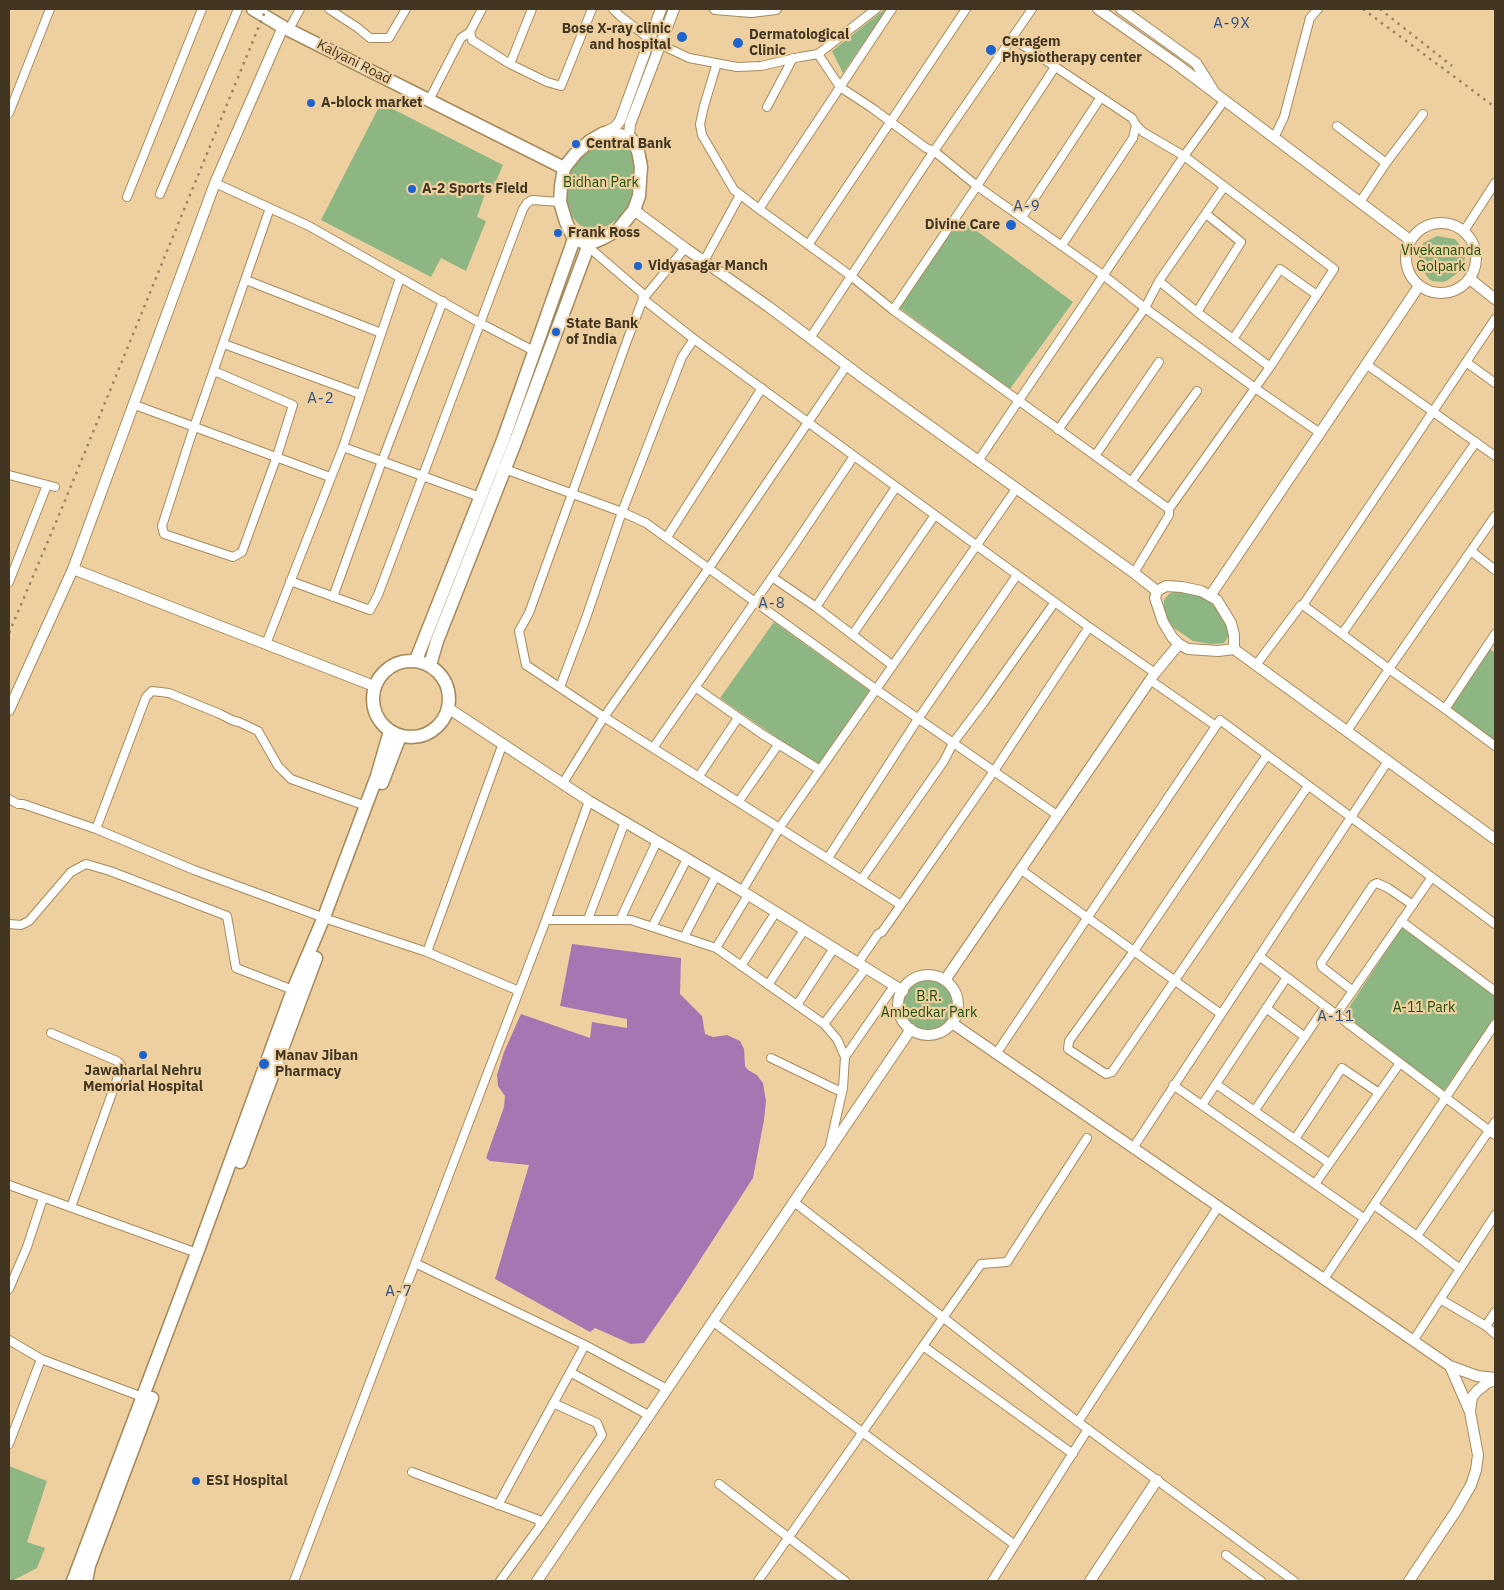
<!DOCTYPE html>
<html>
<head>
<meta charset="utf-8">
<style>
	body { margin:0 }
	#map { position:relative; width:1504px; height:1590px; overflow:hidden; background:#eed0a0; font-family:"IBM Plex Sans",sans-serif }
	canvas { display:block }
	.frame { position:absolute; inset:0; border:10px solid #423623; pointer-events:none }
</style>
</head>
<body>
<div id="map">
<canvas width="1504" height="1590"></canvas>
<div class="frame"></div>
</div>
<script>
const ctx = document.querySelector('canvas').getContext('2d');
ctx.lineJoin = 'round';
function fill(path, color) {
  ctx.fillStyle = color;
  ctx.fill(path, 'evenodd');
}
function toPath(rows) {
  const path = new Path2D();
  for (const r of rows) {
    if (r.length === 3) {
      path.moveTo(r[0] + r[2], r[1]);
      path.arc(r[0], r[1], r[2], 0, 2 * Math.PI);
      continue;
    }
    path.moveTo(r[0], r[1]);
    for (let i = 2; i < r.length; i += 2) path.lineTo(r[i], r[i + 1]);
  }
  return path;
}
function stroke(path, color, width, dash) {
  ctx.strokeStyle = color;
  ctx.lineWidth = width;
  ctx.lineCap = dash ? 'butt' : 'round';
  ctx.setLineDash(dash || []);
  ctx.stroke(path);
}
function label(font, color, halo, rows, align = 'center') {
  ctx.font = font + ' "IBM Plex Sans",sans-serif';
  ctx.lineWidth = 4.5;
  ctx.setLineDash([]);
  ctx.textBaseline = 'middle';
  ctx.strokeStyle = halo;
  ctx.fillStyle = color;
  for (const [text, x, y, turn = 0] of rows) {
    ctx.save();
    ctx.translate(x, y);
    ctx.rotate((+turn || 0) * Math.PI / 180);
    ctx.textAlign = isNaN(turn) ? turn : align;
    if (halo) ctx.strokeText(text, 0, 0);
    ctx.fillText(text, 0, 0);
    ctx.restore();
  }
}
const green = toPath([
	[885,9,887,9,843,73,832,51],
	[381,103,503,165,492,190,487,188,477,217,486,221,466,271,441,258,431,277,321,220],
	[606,136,631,144,637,159,635,192,629,205,621,217,607,226,593,229,581,226,571,216,566,201,566,177,574,160],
	[959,218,1073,302,1010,389,897,306],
	[1437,236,1455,239,1464,250,1465,258,1463,265,1459,272,1448,280,1443,282,1432,281,1429,279,1420,267,1419,256,1423,243],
	[1177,590,1204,596,1215,604,1229,627,1228,637,1224,643,1211,644,1193,641,1171,626,1166,617,1164,607,1164,600,1169,594],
	[774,622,870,691,819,767,720,698],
	[1490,649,1495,653,1495,742,1451,708],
	[1403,926,1495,993,1495,1017,1443,1092,1344,1015],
	[929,1006,26],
	[9,1466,47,1481,27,1542,45,1548,37,1568,12,1581,9,1581]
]);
const water = toPath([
	[572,944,681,958,680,994,702,1016,705,1034,713,1037,727,1035,740,1041,744,1049,745,1066,748,1070,757,1075,763,1083,766,1101,764,1120,753,1178,680,1291,644,1343,631,1344,595,1328,590,1332,495,1279,529,1165,490,1161,486,1158,504,1107,505,1096,498,1086,497,1075,504,1052,521,1014,590,1038,592,1022,627,1028,627,1019,560,1006]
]);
const minor = toPath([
	[329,9,358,28,370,38,389,38,406,9],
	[482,9,470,32,472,40,510,64,547,82,561,86,592,9],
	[613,9,620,16,651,40,689,58,737,67,761,66,800,57,818,54,840,87,872,108,926,148,934,151,977,186,1103,275,1145,308,1255,388,1320,433],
	[892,9,759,209,851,276,893,310,1169,509,1270,367,1334,269,1184,156,1143,132,1136,125],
	[289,29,300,9],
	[1012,38,1132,118,1136,125,1133,138,1062,245],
	[818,54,876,9],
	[717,63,704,106,700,124,702,135,734,190,759,209],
	[510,64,532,9],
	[429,100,461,38,470,32],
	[767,107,793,58],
	[9,113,50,9],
	[1337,126,1386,163],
	[1274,138,1284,117,1310,18,1318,9],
	[215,183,309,226,480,323,534,351],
	[160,194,238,9],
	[127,197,202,9],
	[1360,202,1386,163,1423,114],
	[1022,217,1101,97],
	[1464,231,1495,183],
	[589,244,592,250,642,293,643,299,685,248],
	[808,245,966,9],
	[704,261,740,195],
	[246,280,381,333],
	[1159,281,1197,312,1241,242,1206,214],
	[893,310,977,186,1055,67],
	[1197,312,1233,339],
	[810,338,934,151,1032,9],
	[224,344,360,394],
	[1466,362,1495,383],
	[1366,364,1495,456],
	[1270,367,1233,339,1280,269,1317,295],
	[214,371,293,405,277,456,242,552,233,557,164,534,162,526,194,427,270,208],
	[135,405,330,477],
	[1058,430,1145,308,1159,281,1224,187],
	[343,447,480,497],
	[1095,456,1159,362],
	[978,461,1184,156,1224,101],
	[502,468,622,512,646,523,877,690,1057,815],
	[9,475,55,487],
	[1131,482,1197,391],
	[667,537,762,388],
	[1471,551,1495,570],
	[1134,573,1169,515,1169,509],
	[772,577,816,607,892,665],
	[290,581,370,610,378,595,523,209,527,203,532,200,560,202],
	[9,582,47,485],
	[333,597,382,461,443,301],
	[1303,605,1389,669,1495,516],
	[816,607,896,487],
	[853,634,935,515],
	[1342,634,1476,442],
	[266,644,343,447,400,278],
	[1256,665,1301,605,1303,605,1495,319],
	[1150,680,1216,726],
	[560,687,586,618,622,512,682,357,694,339],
	[695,687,762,734,820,770],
	[1445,709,1495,746],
	[1347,731,1389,669,1445,709,1495,634],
	[503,743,427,952,519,991],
	[653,748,793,547,854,456],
	[1267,755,1134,951,1069,1041,1068,1049,1106,1074,1112,1072,1308,786],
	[699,776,738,718],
	[563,783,604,717,709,568,847,365],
	[9,799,18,804,23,804,96,829,194,870,330,920,427,952],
	[739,801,778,745],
	[96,829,146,697,152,691,169,693,220,714,234,721,239,722,258,731,278,766,291,779,366,806],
	[828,858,918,719,1017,575],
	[1020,869,1221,1014],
	[861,880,944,761,953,743,984,702,1055,602],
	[742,891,780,827,1016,489],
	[901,905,604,717,526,665,519,631,529,613,628,338,643,299,694,339,976,545,1089,627,1155,673],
	[588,919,625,822],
	[546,920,631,920,716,948,824,1024,837,1039,845,1057,843,1088,830,1145],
	[620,920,657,841],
	[1401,921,1495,991],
	[9,924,21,925,29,921,71,872,86,864,110,871,227,916,236,968,293,990],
	[652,927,687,859],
	[684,937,716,876],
	[716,948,748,895],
	[1259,956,1495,1135],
	[858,963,878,934,882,932,901,905,994,771,1089,627],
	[741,966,776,912],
	[768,985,804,930],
	[1353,991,1322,967,1321,963,1373,885,1377,883,1388,888,1413,905],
	[797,1005,834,948],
	[1266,1008,1305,1037],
	[1336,1015,1432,877],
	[824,1024,866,968],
	[51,1033,117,1061,121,1065,120,1071,71,1207],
	[996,1054,1220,720,1495,924],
	[845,1057,894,986],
	[771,1058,837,1090,843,1088],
	[1216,1084,1329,1163],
	[1173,1085,1365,1219],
	[1202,1105,1287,977],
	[1255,1110,1325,1007],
	[1295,1139,1342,1068,1379,1093],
	[1133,1148,1388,761],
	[1315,1184,1400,1063],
	[9,1185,197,1253],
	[794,1202,1078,1422,1294,1581],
	[1374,1205,1417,1236,1495,1122],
	[1417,1236,1460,1269],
	[415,1263,585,1345,667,1389],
	[1324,1279,1495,1024],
	[9,1289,27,1247,43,1198],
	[1440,1299,1486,1326,1495,1334],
	[712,1321,1015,1545],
	[1486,1326,1495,1312],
	[9,1340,41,1359,145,1398],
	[1413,1341,1495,1215],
	[570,1372,650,1416],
	[1078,1422,1218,1207],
	[9,1444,41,1359],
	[1073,1454,923,1346,981,1264,1007,1262,1087,1138],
	[412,1472,539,1520,540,1526,500,1581],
	[719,1484,845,1581],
	[498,1505,585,1345],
	[540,1526,602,1435,597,1423,553,1403],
	[1226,1555,1261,1581],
	[294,1581,546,920,589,801],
	[758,1581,923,1346],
	[992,1581,1088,1429]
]);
const tertiary = toPath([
	[715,9,751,12,776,9],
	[1098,9,1175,63,1410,240],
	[1121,9,1196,63,1213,90],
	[604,133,615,127,620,121,661,9],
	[631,139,629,135,630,124,674,9],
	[634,210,685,248,769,307,866,380,1134,573,1157,591],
	[1441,258,35],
	[1470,279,1495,299],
	[73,569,374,686],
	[1157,591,1155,598,1163,622,1172,637,1179,644,1188,649,1218,651,1234,649,1495,839],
	[1157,591,1166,586,1182,587,1201,591,1217,600,1231,623,1234,635,1234,649],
	[1210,596,1419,286],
	[448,708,589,801,742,891,903,991],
	[9,710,73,569,215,183,283,27],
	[928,1005,30],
	[945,980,1155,673,1179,644],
	[952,1023,1450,1366,1470,1412,1478,1455,1476,1470,1471,1485,1456,1511,1409,1581],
	[1450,1366,1477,1376,1495,1378],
	[1470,1411,1472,1397,1477,1391,1487,1383,1495,1380],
	[537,1581,911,1029],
	[1090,1581,1157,1480]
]);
const primary = toPath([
	[253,9,283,27,564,168],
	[416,660,503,440,574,239,566,222,560,202,561,186,564,168,576,153,590,141,604,133,617,134,631,139,638,151,641,167,639,196,634,210,618,230,603,238,589,244,574,239],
	[411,699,38],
	[430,665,437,641,515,443,589,244],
	[382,783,400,736],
	[240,1162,316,958],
	[73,1581,197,1253,293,990,324,917,377,776,390,731],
	[86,1581,89,1566,152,1398]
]);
const rail = toPath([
	[1363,9,1495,107],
	[1380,9,1452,66],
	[9,633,62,508,266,9]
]);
const markers = [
	[682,37,6,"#1d63ce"],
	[738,43,6,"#1d63ce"],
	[991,50,6,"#1d63ce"],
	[311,103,5,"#1d63ce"],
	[576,144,5,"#1d63ce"],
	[412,189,5,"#1d63ce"],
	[1011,225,6,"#1d63ce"],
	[558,233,5,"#1d63ce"],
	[638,266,5,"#1d63ce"],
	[556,332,5,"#1d63ce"],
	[143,1055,5,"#1d63ce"],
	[264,1064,6,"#1d63ce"],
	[196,1481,5,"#1d63ce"]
];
const poiNames = [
	["Bose X-ray clinic",671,29,"right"],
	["and hospital",671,45,"right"],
	["Dermatological",749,35],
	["Clinic",749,51],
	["Ceragem",1002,42],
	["Physiotherapy center",1002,58],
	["A-block market",321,103],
	["Central Bank",586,144],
	["A-2 Sports Field",422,189],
	["Divine Care",1000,225,"right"],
	["Frank Ross",568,233],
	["Vidyasagar Manch",648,266],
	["State Bank",566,324],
	["of India",566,340],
	["Manav Jiban",275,1056],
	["Pharmacy",275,1072],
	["Jawaharlal Nehru",143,1071,"center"],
	["Memorial Hospital",143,1087,"center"],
	["ESI Hospital",206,1481]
];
const streetNames = [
	["Kalyani Road",354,62,27]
];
const parkNames = [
	["Bidhan Park",601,183],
	["Vivekananda",1441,251],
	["Golpark",1441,267],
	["B.R.",929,997],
	["Ambedkar Park",929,1013],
	["A-11 Park",1424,1008]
];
const neighbourhoodNames = [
	["A-9X",1232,24],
	["A-9",1027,207],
	["A-2",321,399],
	["A-8",772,604],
	["A-11",1336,1017],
	["A-7",399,1292]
];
fill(green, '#8eb683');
fill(water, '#a675b2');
stroke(minor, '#a68a5c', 10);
stroke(tertiary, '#a68a5c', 12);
stroke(primary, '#a68a5c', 15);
stroke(minor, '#fff', 8);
stroke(tertiary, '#fff', 10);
stroke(primary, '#fff', 12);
stroke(rail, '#9b8563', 2.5, [2.5, 5]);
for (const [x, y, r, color] of markers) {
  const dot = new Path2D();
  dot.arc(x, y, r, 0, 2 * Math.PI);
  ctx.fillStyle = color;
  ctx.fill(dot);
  stroke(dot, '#eed0a0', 2);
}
label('bold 14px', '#423623', '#eed0a0', poiNames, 'left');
label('14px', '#423623', '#eed0a0', streetNames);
label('14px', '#215112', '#eed0a0', parkNames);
ctx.letterSpacing = '1px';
label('15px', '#2e5087', '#eed0a0', neighbourhoodNames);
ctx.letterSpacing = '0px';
</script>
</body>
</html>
